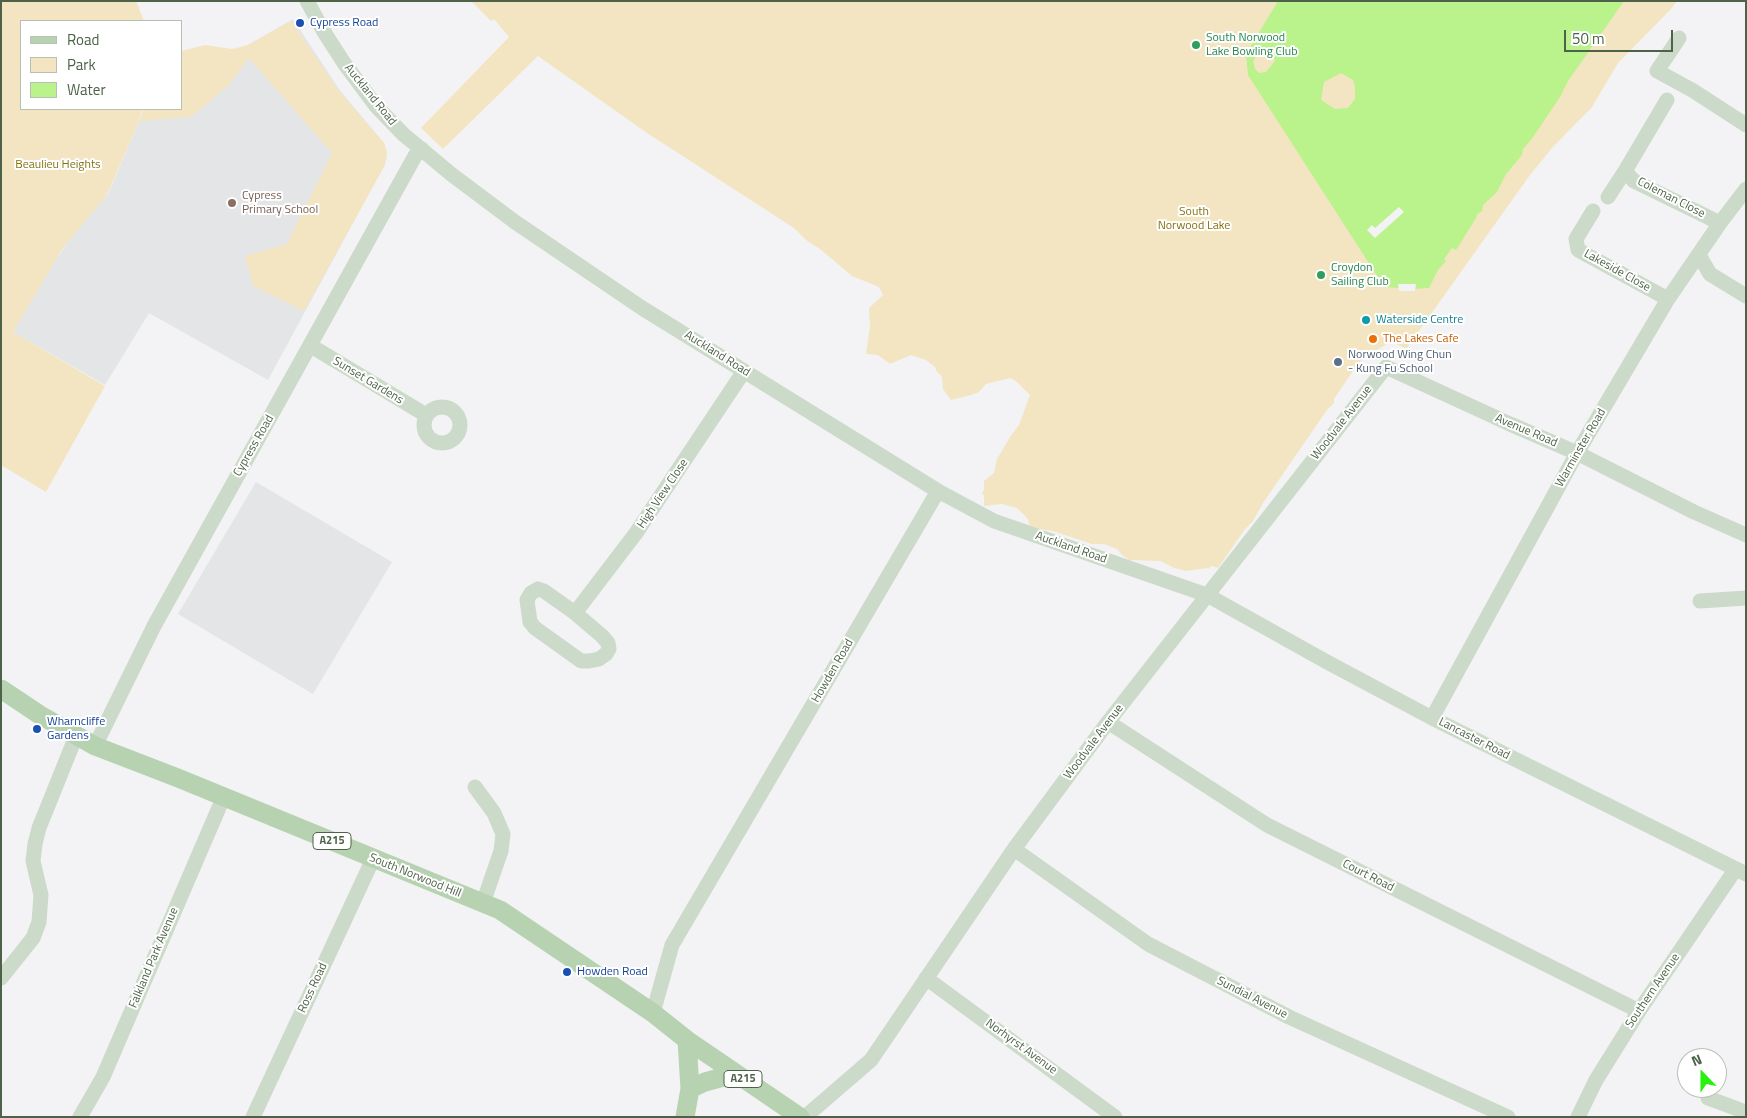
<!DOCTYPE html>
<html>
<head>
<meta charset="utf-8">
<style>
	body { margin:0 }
	#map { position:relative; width:1747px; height:1118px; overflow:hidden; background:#f3f3f5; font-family:"Titillium Web",sans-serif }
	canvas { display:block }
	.frame { position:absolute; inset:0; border:2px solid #4e6249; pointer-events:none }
	.legend { position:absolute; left:20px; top:20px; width:162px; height:90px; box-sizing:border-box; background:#fff; border:1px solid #b8c0b6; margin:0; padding:6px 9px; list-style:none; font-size:15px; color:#4e6249 }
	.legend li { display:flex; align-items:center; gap:10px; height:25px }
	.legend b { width:25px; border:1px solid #b8c0b6 }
	.north { position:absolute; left:1677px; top:1048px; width:50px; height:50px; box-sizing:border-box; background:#fff; border:1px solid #b8c0b6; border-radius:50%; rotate:338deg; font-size:14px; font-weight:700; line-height:20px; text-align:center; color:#4e6249 }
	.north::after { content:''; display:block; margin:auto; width:18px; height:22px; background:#28f110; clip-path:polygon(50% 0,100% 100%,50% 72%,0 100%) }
	.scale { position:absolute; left:1564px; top:30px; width:109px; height:22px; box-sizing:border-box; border:2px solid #4e6249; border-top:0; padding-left:6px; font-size:15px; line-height:18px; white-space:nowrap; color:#4e6249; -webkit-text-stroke:4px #fff; paint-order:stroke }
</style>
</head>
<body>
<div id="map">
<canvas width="1747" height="1118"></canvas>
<div class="frame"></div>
<ul class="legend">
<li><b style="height:6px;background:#b7d2b1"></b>Road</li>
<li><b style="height:14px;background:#f3e5c1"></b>Park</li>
<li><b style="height:14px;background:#baf28b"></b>Water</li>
</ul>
<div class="north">N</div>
<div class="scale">50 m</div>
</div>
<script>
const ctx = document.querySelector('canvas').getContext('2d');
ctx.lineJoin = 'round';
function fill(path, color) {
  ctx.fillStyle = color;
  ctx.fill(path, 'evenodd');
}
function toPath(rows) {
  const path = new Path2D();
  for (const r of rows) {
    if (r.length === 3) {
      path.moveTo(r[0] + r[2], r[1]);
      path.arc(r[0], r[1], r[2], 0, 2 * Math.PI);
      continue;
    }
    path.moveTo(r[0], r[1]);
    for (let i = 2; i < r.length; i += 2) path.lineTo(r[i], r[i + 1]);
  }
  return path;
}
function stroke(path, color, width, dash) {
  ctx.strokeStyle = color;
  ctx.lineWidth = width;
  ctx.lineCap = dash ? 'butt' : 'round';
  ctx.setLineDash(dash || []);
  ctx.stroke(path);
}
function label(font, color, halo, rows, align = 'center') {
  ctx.font = font + ' "Titillium Web",sans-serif';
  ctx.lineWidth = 4;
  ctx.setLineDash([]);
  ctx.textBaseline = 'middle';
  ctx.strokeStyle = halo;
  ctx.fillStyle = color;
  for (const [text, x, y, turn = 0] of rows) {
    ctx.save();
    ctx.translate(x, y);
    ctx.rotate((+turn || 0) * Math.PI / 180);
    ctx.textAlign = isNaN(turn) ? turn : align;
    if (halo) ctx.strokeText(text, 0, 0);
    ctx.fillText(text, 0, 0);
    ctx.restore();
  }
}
const education = toPath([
	[293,19,339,89,384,143,387,156,385,164,268,380,149,313,105,385,13,332,40,284,71,237,108,194,139,121,143,109,181,109,192,77],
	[256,482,392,562,313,694,178,614]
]);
const green = toPath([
	[1,1,136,1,144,21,21,21,21,109,142,109,139,121,107,195,63,248,13,332,105,386,46,492,1,465],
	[471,1,1677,1,1671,9,1618,63,1592,107,1552,148,1530,175,1406,349,1391,341,1359,362,1334,399,1334,403,1327,410,1263,503,1253,521,1245,529,1218,568,1212,566,1208,569,1207,568,1186,571,1174,568,1161,561,1129,560,1122,555,1117,549,1104,544,1092,544,1053,531,1031,528,1027,518,1017,508,1002,504,984,506,984,495,982,494,984,489,984,481,994,473,997,459,1010,437,1019,425,1030,395,1016,381,1010,378,986,384,979,392,971,395,951,400,943,389,942,376,937,372,935,367,926,360,911,355,890,364,878,355,866,354,870,326,869,308,883,295,879,287,852,276,820,249,806,240,794,228,647,133,538,56,443,149,421,128,509,37,494,19,491,21],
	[291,21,338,90,384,143,387,152,385,165,304,311,253,286,245,256,287,244,332,153,249,58,228,86,191,117,140,121,143,109,181,109,181,51,205,45,232,49,248,45]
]);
const water = toPath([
	[1278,1,1624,1,1568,81,1560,97,1531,140,1523,149,1522,155,1506,174,1497,192,1483,205,1482,211,1477,214,1476,218,1456,250,1452,248,1444,259,1446,261,1438,270,1429,288,1411,289,1386,287,1381,282,1248,75,1246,54],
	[1265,52,1272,54,1275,61,1266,72,1259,73,1255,69,1253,61,1257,55],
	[1341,73,1353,80,1355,86,1355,99,1348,108,1335,109,1321,100,1324,82]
]);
const pier = toPath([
	[1399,207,1404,212,1375,238,1367,230,1372,225,1375,228],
	[1398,284,1416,284,1415,291,1399,291]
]);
const minor = toPath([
	[307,1,324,32,344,63,376,106,403,134,451,174,515,222,642,308,938,491,994,521,1207,595,1327,662,1432,718,1746,874],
	[1679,38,1657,71,1692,90,1746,125],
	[1667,100,1625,171,1634,181,1720,223],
	[1608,197,1625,171],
	[1593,211,1576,239,1578,250,1668,299],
	[1699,255,1710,274,1746,296],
	[311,346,426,415],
	[442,425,18],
	[538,589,544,591,575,613,602,636,608,643,609,649,606,654,599,659,589,661,581,661,535,628,530,622,527,600,531,593,538,589],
	[1700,601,1746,598],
	[575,613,636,533,744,371],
	[1432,718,1577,453,1668,299,1720,223,1746,189],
	[1108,722,1267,825,1639,1011],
	[95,746,154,626,415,156,422,149],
	[475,787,494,813,503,834,501,851,483,903],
	[1014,849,1148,944,1289,1017,1508,1117],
	[1,978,33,938,39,922,41,895,33,861,35,844,39,828,76,736],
	[926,978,1115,1117],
	[653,1013,672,945,938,491],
	[1708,1098,1746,1112],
	[80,1117,103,1077,224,796],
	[253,1117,373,859],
	[805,1117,871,1060,1014,849,1108,722,1386,367,1510,424,1577,453,1694,512,1746,535],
	[1578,1117,1596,1080,1639,1011,1735,870]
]);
const major = toPath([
	[1,689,40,715,95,746,178,778,500,910,653,1013,687,1040,800,1117],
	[690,1089,705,1082,727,1076,743,1078],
	[685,1117,690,1089,687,1040]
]);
const markers = [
	[300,23,5,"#1a4fb4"],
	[1196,45,5,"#2e9e5b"],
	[232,203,5,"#8d6e63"],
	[1321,275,5,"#2e9e5b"],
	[1366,320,5,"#0f9aa8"],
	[1373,339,5,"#e8710a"],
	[1338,362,5,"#5c6f8a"],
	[37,729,5,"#1a4fb4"],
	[567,972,5,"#1a4fb4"]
];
const shields = [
	[332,841,38],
	[743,1079,38]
];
const shieldNames = [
	["A215",332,841],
	["A215",743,1079]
];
const transitNames = [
	["Cypress Road",310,23],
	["Wharncliffe",47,722],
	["Gardens",47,736],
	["Howden Road",577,972]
];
const leisureNames = [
	["South Norwood",1206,38],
	["Lake Bowling Club",1206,52],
	["Croydon",1331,268],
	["Sailing Club",1331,282]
];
const streetNames = [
	["Auckland Road",370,95,51],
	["Coleman Close",1671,198,27],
	["Lakeside Close",1617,271,29],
	["Auckland Road",717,354,32],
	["Sunset Gardens",368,381,31],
	["Woodvale Avenue",1342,423,-52],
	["Avenue Road",1526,431,23],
	["Cypress Road",254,446,-60],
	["Warminster Road",1581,448,-60],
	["High View Close",663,494,-56],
	["Auckland Road",1071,548,19],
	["Howden Road",833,671,-60],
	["Lancaster Road",1474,739,27],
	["Woodvale Avenue",1094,742,-53],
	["South Norwood Hill",415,876,22],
	["Court Road",1368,876,27],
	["Falkland Park Avenue",154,958,-67],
	["Ross Road",313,988,-65],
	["Southern Avenue",1653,991,-56],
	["Sundial Avenue",1252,998,27],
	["Norhyrst Avenue",1021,1047,36]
];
const parkNames = [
	["Beaulieu Heights",58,165],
	["South",1194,212],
	["Norwood Lake",1194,226]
];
const educationNames = [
	["Cypress",242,196],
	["Primary School",242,210]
];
const cultureNames = [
	["Waterside Centre",1376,320]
];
const foodNames = [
	["The Lakes Cafe",1383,339]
];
const serviceNames = [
	["Norwood Wing Chun",1348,355],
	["- Kung Fu School",1348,369]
];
fill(education, '#e4e5e6');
fill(green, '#f3e5c1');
fill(water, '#baf28b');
fill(pier, '#f3f3f5');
stroke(minor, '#ccdbc9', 15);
stroke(major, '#b7d2b1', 19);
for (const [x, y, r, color] of markers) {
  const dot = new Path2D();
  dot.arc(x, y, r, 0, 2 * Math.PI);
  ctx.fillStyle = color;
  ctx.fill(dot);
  stroke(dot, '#fff', 2);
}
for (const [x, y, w] of shields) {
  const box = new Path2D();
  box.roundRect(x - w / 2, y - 8.5, w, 17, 4);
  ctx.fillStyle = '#fff';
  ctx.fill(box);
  stroke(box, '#4e6249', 1);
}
label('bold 11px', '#4e6249', null, shieldNames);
label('12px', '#164399', '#fff', transitNames, 'left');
label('12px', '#27864d', '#fff', leisureNames, 'left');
label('12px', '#4e6249', '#fff', streetNames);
label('12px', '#857112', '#fff', parkNames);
label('12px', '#785e54', '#fff', educationNames, 'left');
label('12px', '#0d838f', '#fff', cultureNames, 'left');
label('12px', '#c56008', '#fff', foodNames, 'left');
label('12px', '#4e5e75', '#fff', serviceNames, 'left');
</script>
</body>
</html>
